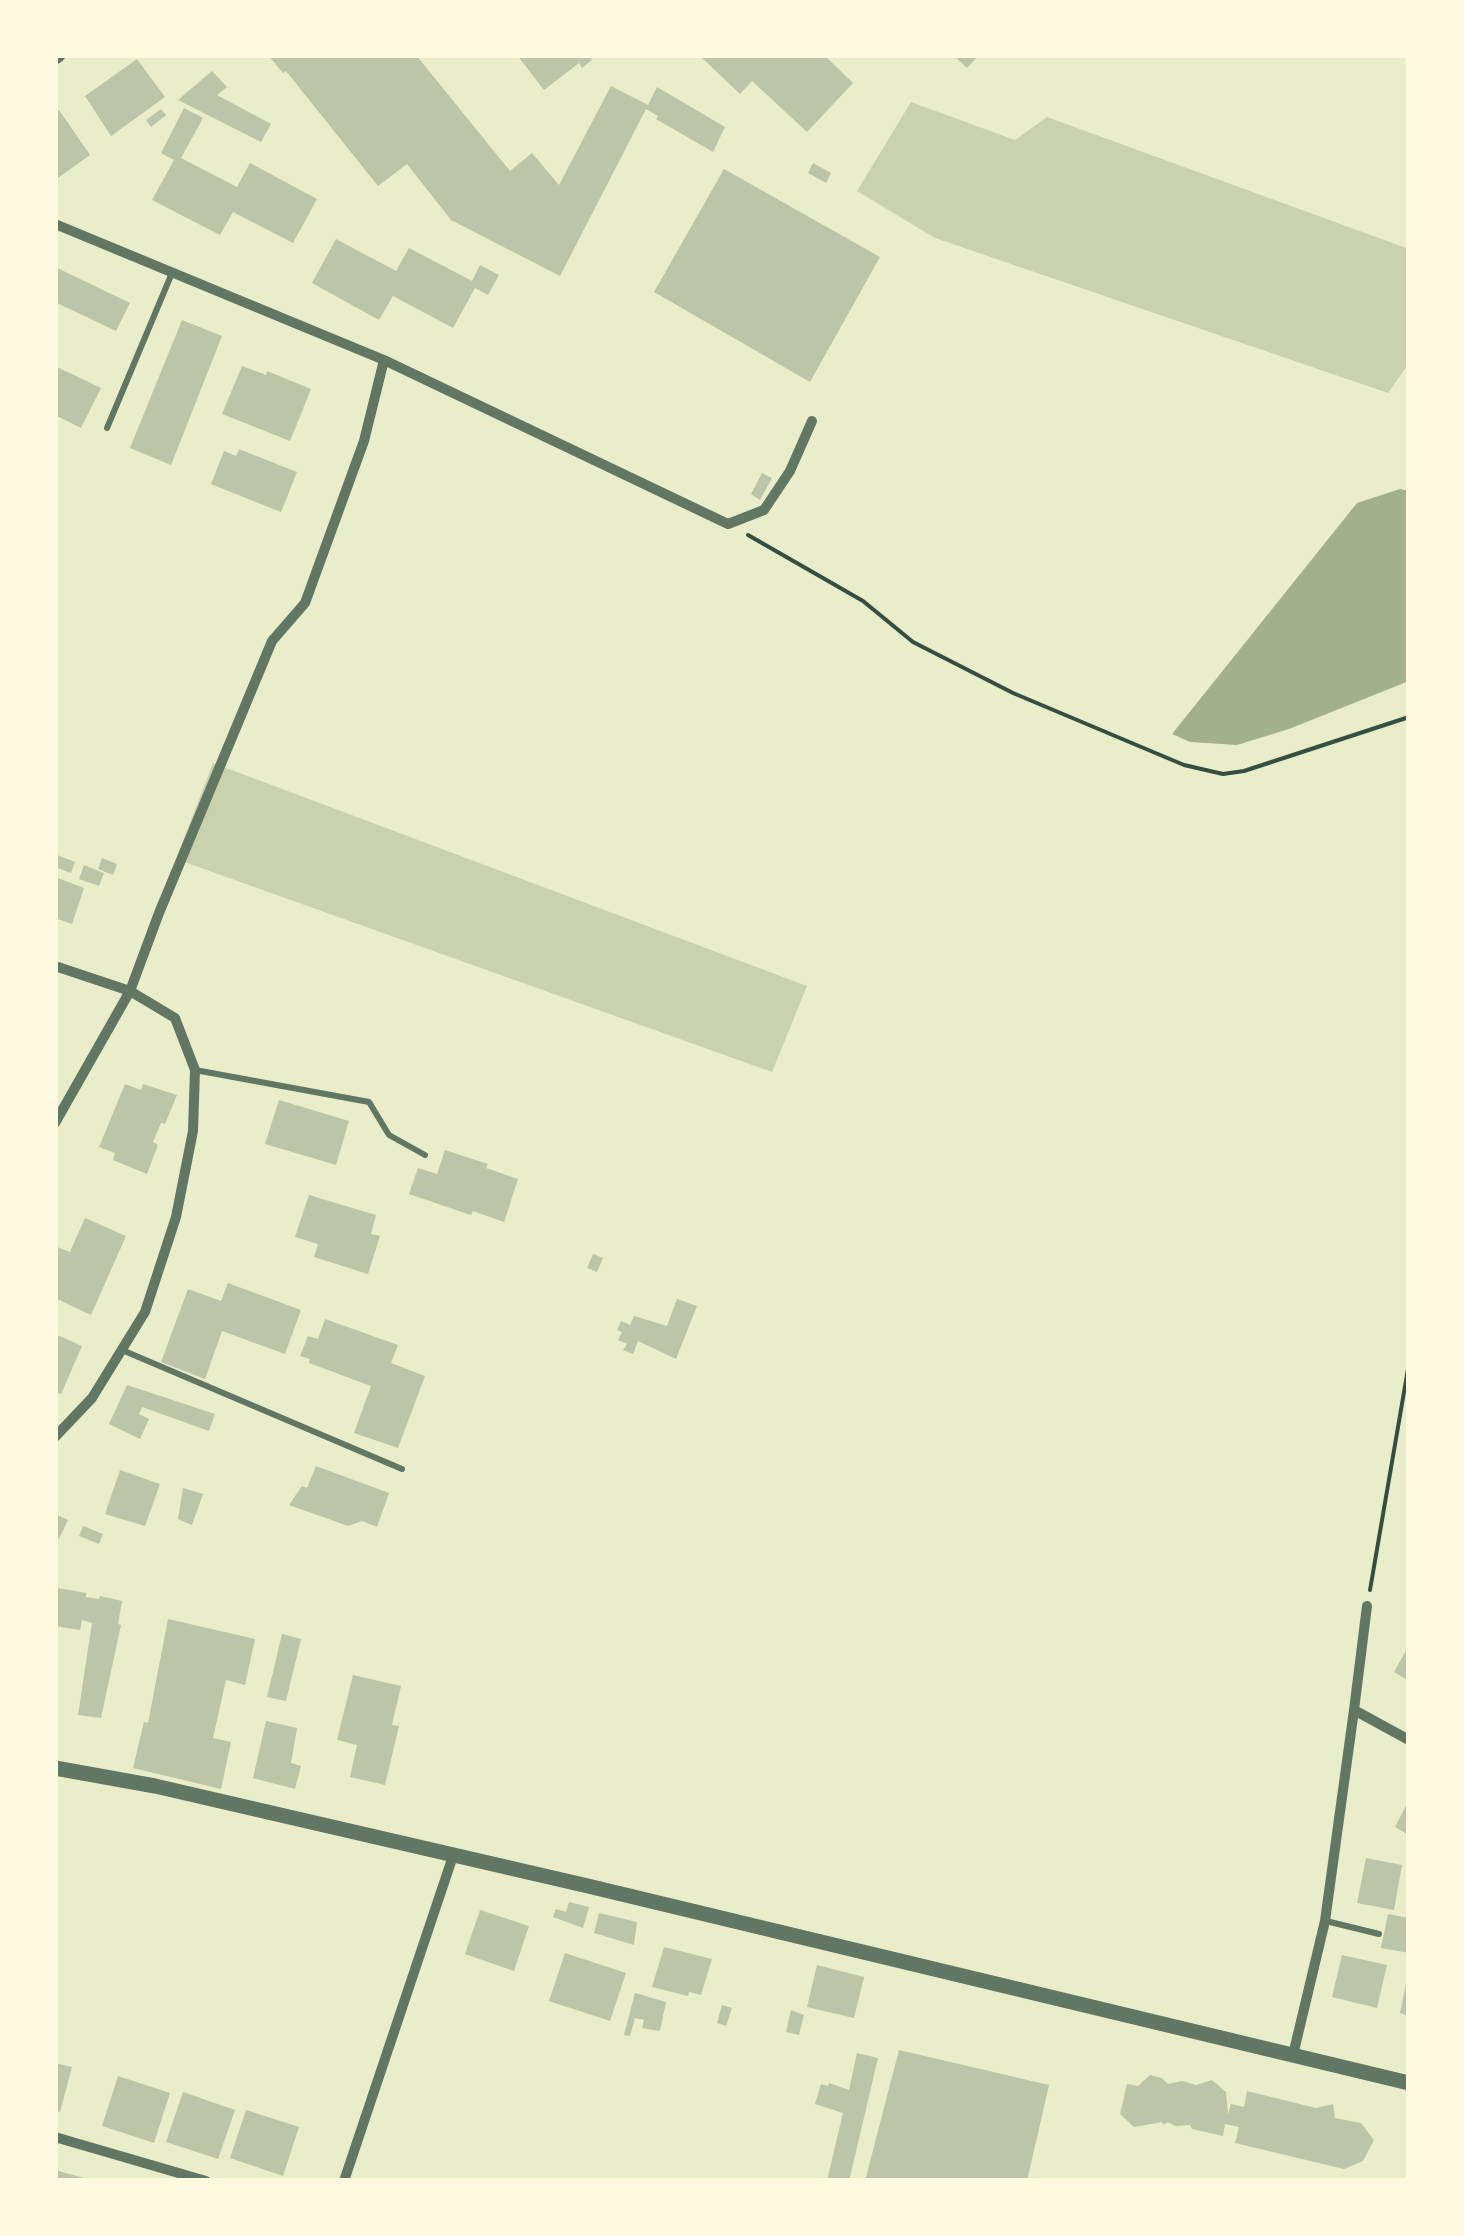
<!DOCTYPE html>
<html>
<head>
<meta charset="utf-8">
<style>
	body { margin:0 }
	#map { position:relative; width:1464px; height:2236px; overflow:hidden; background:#e9edc9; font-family:"DejaVu Sans",sans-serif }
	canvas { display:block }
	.frame { position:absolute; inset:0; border:58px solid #fefae0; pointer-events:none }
</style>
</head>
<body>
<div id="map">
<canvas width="1464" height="2236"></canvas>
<div class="frame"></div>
</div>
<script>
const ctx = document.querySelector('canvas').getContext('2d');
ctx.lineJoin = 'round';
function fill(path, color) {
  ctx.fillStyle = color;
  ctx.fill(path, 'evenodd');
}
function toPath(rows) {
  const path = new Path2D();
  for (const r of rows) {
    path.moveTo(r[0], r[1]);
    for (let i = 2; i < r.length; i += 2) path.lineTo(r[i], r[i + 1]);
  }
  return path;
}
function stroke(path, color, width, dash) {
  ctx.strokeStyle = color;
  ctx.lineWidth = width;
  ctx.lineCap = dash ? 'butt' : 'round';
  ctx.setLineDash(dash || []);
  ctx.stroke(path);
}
const green = toPath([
	[911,102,1015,140,1047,117,1409,249,1409,363,1388,393,935,238,857,191],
	[213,763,807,986,772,1072,176,859]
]);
const water = toPath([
	[1400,489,1409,491,1409,681,1289,729,1237,745,1190,742,1172,734,1357,503]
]);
const building = toPath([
	[268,55,416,55,510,171,532,153,559,185,611,86,648,105,657,87,725,127,713,152,656,119,658,116,646,109,560,276,451,220,407,164,378,186,286,71,283,73],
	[517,55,588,55,592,60,582,68,579,63,544,90],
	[699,55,824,55,853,83,807,132,752,81,740,94],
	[953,55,979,55,967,68],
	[137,59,165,97,111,136,85,96],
	[212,71,227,87,217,95,271,124,261,142,178,100],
	[184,108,203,118,181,158,237,187,250,163,317,199,293,243,233,212,220,235,152,200,174,160,161,153],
	[161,109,166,115,151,127,146,120],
	[59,110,90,155,55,180,55,113],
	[813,163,831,173,826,183,808,173],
	[724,169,880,257,810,382,654,292],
	[336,239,396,271,409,248,472,281,480,265,499,275,488,295,475,288,453,328,393,296,379,320,312,283],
	[55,267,130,303,116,331,55,302],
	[182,320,222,336,171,465,130,448],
	[55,366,101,388,81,428,55,415],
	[242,366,266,375,267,371,311,389,290,441,222,414],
	[239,449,297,472,281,512,211,484,224,451,236,456],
	[762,473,772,478,760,500,751,494],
	[55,854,75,862,71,873,55,867],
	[102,858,117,864,113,875,98,869],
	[84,865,104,873,99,886,79,879],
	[55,877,84,888,72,924,55,918],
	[125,1084,141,1090,143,1084,177,1095,165,1124,161,1123,153,1142,158,1145,147,1174,113,1160,115,1153,99,1147],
	[279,1100,349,1121,336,1165,265,1144],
	[445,1150,488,1164,486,1168,518,1179,504,1222,473,1211,471,1215,462,1212,409,1194,418,1168,437,1174],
	[309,1195,376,1215,371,1234,380,1236,368,1274,314,1257,318,1244,295,1237],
	[85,1218,126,1236,91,1315,55,1298,55,1246,70,1252],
	[593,1254,603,1258,597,1272,587,1268],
	[228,1283,301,1310,285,1354,222,1331,205,1379,161,1362,188,1289,221,1301],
	[677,1299,697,1306,676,1359,638,1341,633,1354,623,1350,627,1344,618,1340,622,1332,617,1330,621,1321,630,1325,634,1316,667,1326],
	[325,1319,398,1345,391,1363,425,1376,398,1448,354,1433,371,1386,309,1363,310,1359,300,1356,308,1336,318,1339],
	[55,1334,82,1346,61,1394,55,1392],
	[127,1385,215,1414,209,1431,142,1407,139,1414,149,1419,140,1439,109,1424],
	[316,1466,389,1493,377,1527,362,1521,348,1526,289,1505,302,1486,307,1488],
	[120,1470,160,1484,145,1526,105,1514],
	[183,1488,203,1494,192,1525,178,1519],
	[55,1514,68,1520,59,1539,55,1537],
	[83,1526,103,1534,99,1544,79,1536],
	[58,1588,86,1593,86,1597,99,1599,100,1596,122,1601,118,1624,121,1625,101,1718,78,1715,92,1623,82,1620,80,1630,55,1626],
	[168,1619,255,1639,245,1685,226,1680,213,1738,231,1742,221,1789,133,1768,144,1722,148,1723],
	[282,1634,301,1639,286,1701,267,1697],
	[1409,1645,1409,1681,1394,1672],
	[353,1675,401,1686,392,1725,399,1726,385,1785,350,1777,357,1745,337,1740],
	[266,1721,297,1728,291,1763,301,1766,295,1789,253,1778],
	[1409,1800,1409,1835,1395,1827],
	[1366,1858,1402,1865,1394,1910,1357,1903],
	[569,1902,589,1907,583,1928,553,1917,556,1909,566,1912],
	[480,1910,529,1926,514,1971,465,1954],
	[599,1913,637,1922,634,1945,594,1933],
	[1388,1914,1409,1918,1409,1953,1381,1948],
	[664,1947,712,1959,701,1995,689,1992,688,1996,652,1987],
	[565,1953,626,1973,610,2021,549,2001],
	[1342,1955,1387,1965,1377,2008,1332,1997],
	[817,1965,864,1977,854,2018,807,2007],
	[1407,1979,1409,1979,1409,2016,1400,2013],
	[635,1993,666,2002,660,2031,642,2028,644,2020,635,2018,630,2036,624,2035],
	[722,2005,732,2008,726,2026,717,2023],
	[791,2010,804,2015,799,2035,786,2032],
	[899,2050,1049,2085,1027,2181,865,2181],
	[857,2053,878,2058,858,2143,849,2181,827,2181,843,2113,815,2104,821,2084,828,2086,829,2083,849,2090],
	[55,2063,72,2067,60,2112,55,2111],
	[1150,2075,1162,2078,1168,2084,1182,2081,1196,2085,1212,2080,1226,2092,1228,2114,1231,2104,1244,2107,1247,2091,1316,2108,1333,2104,1335,2118,1361,2123,1374,2140,1363,2161,1344,2169,1235,2143,1239,2127,1225,2124,1223,2136,1192,2129,1190,2125,1175,2126,1168,2122,1163,2125,1162,2122,1134,2127,1120,2114,1127,2084,1138,2086],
	[118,2076,170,2093,154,2143,102,2126],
	[183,2092,235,2110,218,2159,166,2142],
	[246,2110,299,2127,283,2176,230,2158],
	[55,2170,91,2180,91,2181,55,2181]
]);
const path = toPath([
	[748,535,863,601,913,642,1013,693,1184,765,1223,774,1244,771,1409,717],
	[1370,1590,1409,1363]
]);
const service = toPath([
	[107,428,172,273],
	[195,1070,369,1102,389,1135,425,1155],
	[122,1350,402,1469],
	[1326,1921,1379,1934]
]);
const minor = toPath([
	[55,224,384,360,728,524,764,510,790,471,812,421],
	[55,966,130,991,175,1018,195,1070,193,1131,176,1217,145,1312,92,1398,55,1437],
	[55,1123,130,991,159,913,272,641,305,603,364,441,384,360],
	[1354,1710,1367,1606],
	[1293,2055,1325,1921,1354,1710,1409,1740],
	[55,2137,206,2181],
	[344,2181,453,1856]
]);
const tertiary = toPath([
	[55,57,58,55],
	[55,1768,155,1786,588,1886,1409,2083]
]);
fill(green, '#cad2ad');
fill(water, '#a3b18a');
fill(building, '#bcc5a7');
stroke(path, '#344e41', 4);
stroke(service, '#617663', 6);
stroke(minor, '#617663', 10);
stroke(tertiary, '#617663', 15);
</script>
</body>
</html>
